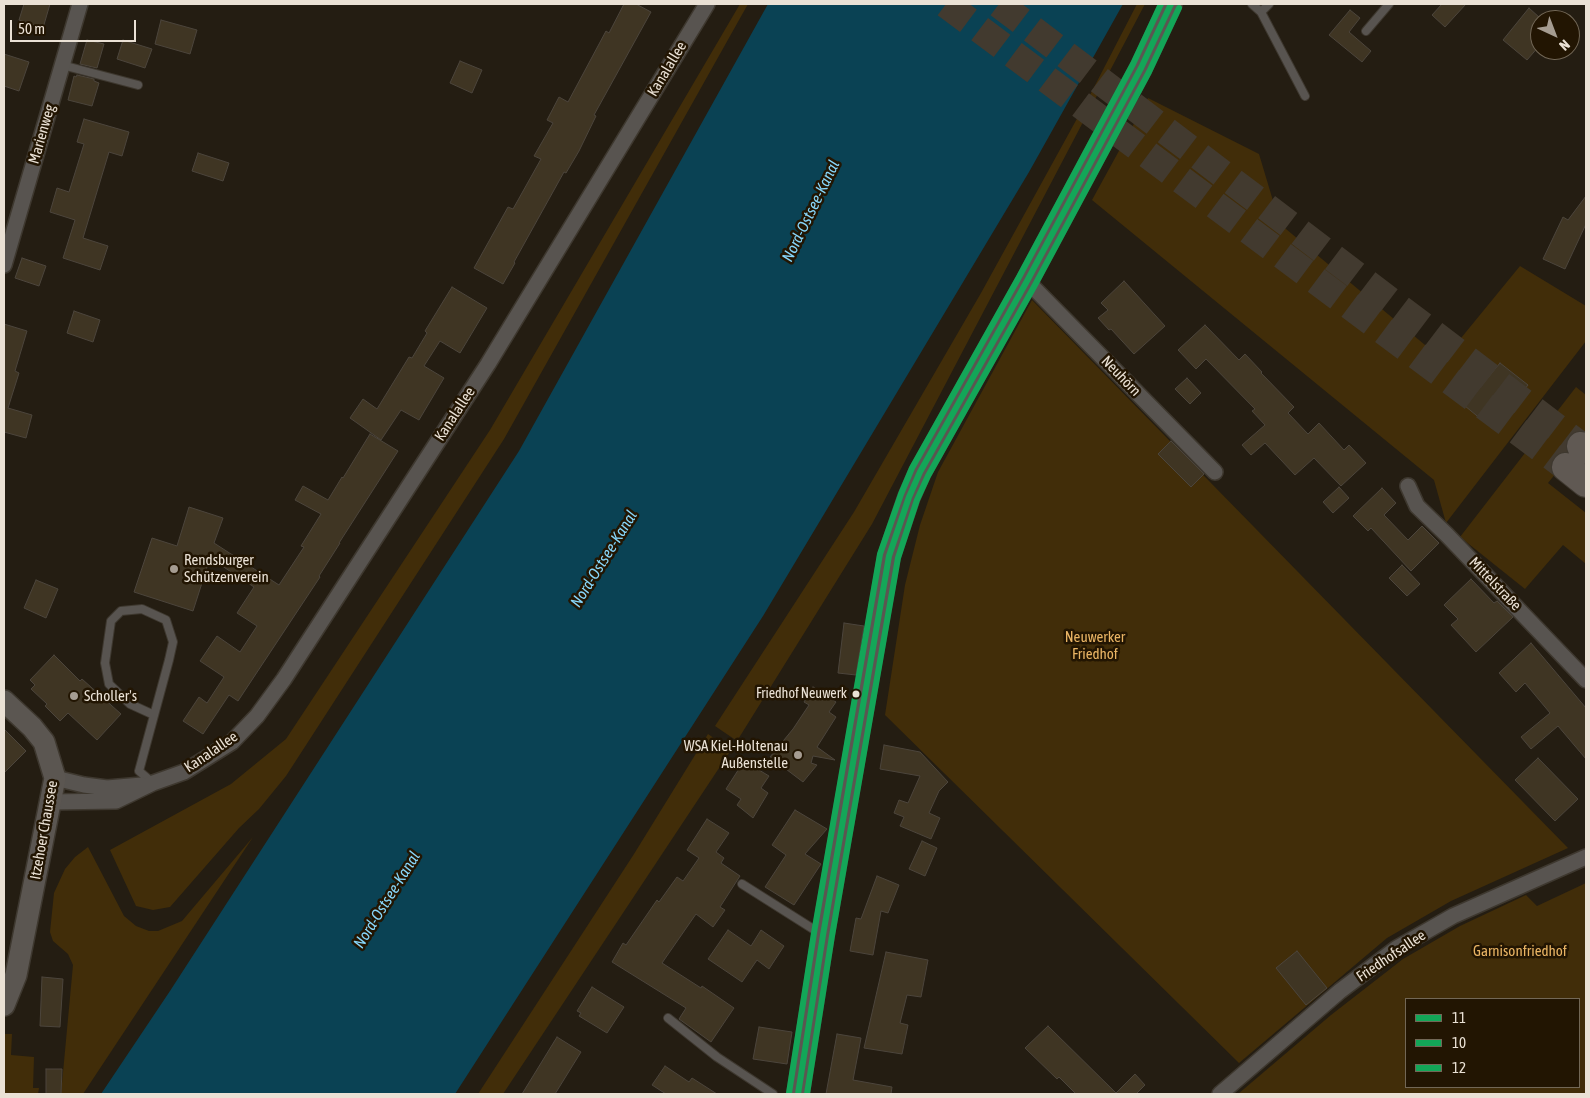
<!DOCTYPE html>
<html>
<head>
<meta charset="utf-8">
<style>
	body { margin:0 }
	#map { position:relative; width:1590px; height:1098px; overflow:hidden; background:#241d12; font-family:"Asap Condensed",sans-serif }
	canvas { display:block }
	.frame { position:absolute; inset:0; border:5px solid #eae1d5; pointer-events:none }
	.legend { position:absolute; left:1405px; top:998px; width:175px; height:90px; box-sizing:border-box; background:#221502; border:1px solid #726756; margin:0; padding:6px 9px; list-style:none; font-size:15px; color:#eae1d5 }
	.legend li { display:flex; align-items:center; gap:10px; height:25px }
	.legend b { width:25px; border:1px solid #726756 }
	.north { position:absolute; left:1530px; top:10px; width:50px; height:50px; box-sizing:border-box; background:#221502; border:1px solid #726756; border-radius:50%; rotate:137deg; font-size:14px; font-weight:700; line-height:20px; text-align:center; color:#eae1d5 }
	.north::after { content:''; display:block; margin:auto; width:18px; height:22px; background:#a59c91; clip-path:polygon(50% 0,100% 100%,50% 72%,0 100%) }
	.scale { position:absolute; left:10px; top:20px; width:126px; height:22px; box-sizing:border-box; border:2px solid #eae1d5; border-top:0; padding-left:6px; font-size:15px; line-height:18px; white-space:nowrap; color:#eae1d5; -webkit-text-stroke:4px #221502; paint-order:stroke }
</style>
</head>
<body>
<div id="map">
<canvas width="1590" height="1098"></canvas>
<div class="frame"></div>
<ul class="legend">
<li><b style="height:6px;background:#13a658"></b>11</li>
<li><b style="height:6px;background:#13a658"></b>10</li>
<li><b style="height:6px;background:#13a658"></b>12</li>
</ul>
<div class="north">N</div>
<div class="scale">50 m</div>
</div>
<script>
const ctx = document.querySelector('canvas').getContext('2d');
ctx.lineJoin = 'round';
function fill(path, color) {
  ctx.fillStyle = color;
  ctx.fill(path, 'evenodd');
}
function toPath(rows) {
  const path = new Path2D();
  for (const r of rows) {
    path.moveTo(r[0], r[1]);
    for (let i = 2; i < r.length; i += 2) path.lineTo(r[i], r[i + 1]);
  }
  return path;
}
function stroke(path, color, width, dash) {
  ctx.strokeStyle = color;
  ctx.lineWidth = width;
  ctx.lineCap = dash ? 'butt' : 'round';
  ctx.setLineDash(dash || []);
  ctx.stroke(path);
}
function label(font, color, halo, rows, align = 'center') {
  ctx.font = font + ' "Asap Condensed",sans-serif';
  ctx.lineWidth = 5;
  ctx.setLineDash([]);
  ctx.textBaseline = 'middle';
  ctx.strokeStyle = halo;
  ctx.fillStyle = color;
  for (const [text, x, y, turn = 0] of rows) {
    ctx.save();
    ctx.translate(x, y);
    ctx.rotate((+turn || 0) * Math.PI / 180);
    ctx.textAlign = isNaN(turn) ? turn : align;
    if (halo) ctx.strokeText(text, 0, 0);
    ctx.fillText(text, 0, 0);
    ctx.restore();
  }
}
const green = toPath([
	[740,4,748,4,504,439,286,776,259,809,239,828,170,907,153,910,136,906,110,850,231,784,286,739,490,430],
	[1137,4,1145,4,872,524,737,741,715,726,854,512,981,293,1090,95],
	[1148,98,1259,154,1280,224,1443,360,1520,266,1586,306,1586,341,1446,523,1434,480,1092,200],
	[1032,300,1568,848,1451,901,1387,938,1239,1063,885,715,905,585,920,525,938,472],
	[1576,387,1586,395,1586,436,1548,483,1586,513,1586,564,1563,545,1525,589,1460,537],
	[708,734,731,750,503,1094,478,1094,634,854],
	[253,837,83,1094,61,1094,73,965,68,954,53,941,50,932,54,893,65,869,75,857,88,847,124,916,136,926,149,931,158,931,182,921],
	[1586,883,1586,1094,1238,1094,1331,1015,1403,959,1460,926,1526,895,1537,906],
	[1406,999,1579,999,1579,1087,1406,1087],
	[4,1034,12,1034,11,1055,34,1057,33,1088,39,1088,38,1094,4,1094]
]);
const water = toPath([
	[768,4,1123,4,1029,172,763,616,455,1094,101,1094,170,991,519,451]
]);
const building = toPath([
	[24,4,50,4,43,28,19,20,24,4],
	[624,4,636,4,651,12,594,115,596,116,579,151,566,173,564,172,514,262,515,263,503,284,474,268,508,207,513,209,541,159,534,156,553,123,547,120,559,97,568,102,606,31,609,33,624,4],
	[1442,4,1466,4,1445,27,1432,15,1442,4],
	[1529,8,1540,18,1540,45,1527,60,1503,40,1529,8],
	[1350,10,1360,18,1349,32,1371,51,1362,62,1329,35,1350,10],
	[161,20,197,30,190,54,155,44,161,20],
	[87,40,104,44,97,68,80,64,87,40],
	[123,40,152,49,145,68,117,59,123,40],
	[4,54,29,62,19,91,4,86,4,54],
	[460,61,482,70,472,93,450,83,460,61],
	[77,75,94,79,94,81,99,83,92,106,68,100,74,76,76,77,77,75],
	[84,119,129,132,122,156,109,152,83,238,108,246,100,270,63,258,75,220,50,212,57,188,69,192,84,144,77,142,84,119],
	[198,153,229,163,223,181,192,171,198,153],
	[1586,196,1586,224,1565,269,1543,259,1563,217,1568,220,1586,196],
	[22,258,46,266,39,286,15,278,22,258],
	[1124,281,1165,326,1134,354,1111,329,1109,330,1098,318,1108,310,1101,303,1124,281],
	[452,287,487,308,460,353,440,341,424,366,444,378,419,420,401,410,381,440,350,418,363,399,377,409,409,357,412,358,427,333,425,331,452,287],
	[74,311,100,320,93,342,67,333,74,311],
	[4,324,27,331,15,371,19,373,8,408,32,415,26,438,4,432,4,324],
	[1205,325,1239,360,1245,354,1262,372,1261,373,1294,407,1288,413,1308,434,1319,423,1344,450,1349,445,1366,463,1341,486,1314,458,1295,475,1265,443,1251,455,1242,445,1265,425,1252,411,1255,409,1206,359,1196,369,1178,350,1205,325],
	[1500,363,1528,385,1493,429,1465,406,1500,363],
	[1187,378,1201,393,1190,404,1175,389,1187,378],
	[370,434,398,451,339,543,340,543,319,576,320,577,238,701,229,695,203,734,183,721,199,697,207,703,224,677,200,661,217,636,240,652,257,626,237,613,254,587,210,558,193,611,134,592,152,538,177,546,189,507,223,518,214,543,279,585,304,547,301,546,321,514,295,500,303,486,328,500,342,477,343,478,370,434],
	[1171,441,1204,474,1191,487,1158,454,1171,441],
	[1339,487,1349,498,1333,513,1323,502,1339,487],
	[1382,488,1396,503,1384,515,1408,540,1422,526,1439,543,1411,571,1371,528,1368,531,1353,516,1382,488],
	[1402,565,1420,584,1407,596,1389,578,1402,565],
	[1471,579,1494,603,1497,601,1513,617,1476,652,1451,625,1458,619,1444,605,1471,579],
	[36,580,58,589,46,618,24,608,36,580],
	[844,623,864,626,856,675,838,673,844,623],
	[1531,643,1586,708,1586,759,1558,726,1531,749,1521,737,1550,713,1525,683,1516,692,1499,673,1531,643],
	[54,655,80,681,82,679,121,714,97,740,68,713,60,721,45,706,47,704,31,689,35,685,30,680,54,655],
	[813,687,836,702,829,712,836,717,817,747,835,760,813,756,811,763,817,765,803,782,770,757,793,729,809,705,804,702,813,687],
	[4,729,26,751,4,773,4,729],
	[884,745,920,752,948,782,939,791,929,813,940,818,931,839,900,826,904,817,894,813,899,800,908,803,920,776,880,769,884,745],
	[1538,758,1578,799,1555,821,1515,780,1538,758],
	[744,761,769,776,761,788,768,793,753,818,737,805,741,799,726,789,744,761],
	[795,810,827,829,805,854,821,864,794,905,765,887,786,855,772,845,795,810],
	[707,819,729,833,716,852,724,858,721,863,740,876,720,907,725,910,713,927,696,914,662,963,701,988,702,986,734,1008,711,1042,679,1019,686,1008,612,962,623,943,626,945,657,900,659,902,677,877,683,881,699,858,687,850,707,819],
	[922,841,937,848,925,876,909,869,922,841],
	[877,876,899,885,888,913,881,911,873,955,850,951,856,918,861,919,877,876],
	[728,930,751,946,761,930,784,946,769,969,757,960,742,982,708,959,728,930],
	[1297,951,1327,988,1306,1005,1276,968,1297,951],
	[886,952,928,960,921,997,907,995,900,1023,908,1025,902,1054,864,1048,886,952],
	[42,977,63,979,60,1027,40,1026,42,977],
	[592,987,624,1007,607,1033,579,1016,581,1013,577,1011,592,987],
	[1048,1026,1116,1093,1135,1074,1145,1085,1136,1094,1076,1094,1059,1077,1057,1079,1025,1048,1048,1026],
	[759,1027,792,1032,787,1064,753,1059,759,1027],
	[837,1034,861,1038,853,1080,892,1087,891,1094,826,1094,837,1034],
	[557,1037,581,1052,555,1094,522,1094,557,1037],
	[665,1066,689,1082,692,1078,717,1094,666,1094,652,1085,665,1066],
	[46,1069,62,1069,61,1094,46,1094,46,1069]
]);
const highwayTunnel = toPath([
	[946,4,1566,467],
	[999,4,1581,446]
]);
const lane = toPath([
	[1252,4,1261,12,1305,96],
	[1261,12,1269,4],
	[1366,31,1389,4],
	[62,65,138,85],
	[153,783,139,771,169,660,173,642,166,620,142,609,121,611,111,621,105,663,109,684,130,704,154,715],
	[742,884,821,934],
	[668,1018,717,1057,773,1094]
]);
const street = toPath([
	[4,265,80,4],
	[1027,281,1215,472],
	[1408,486,1417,506,1447,535,1586,680],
	[55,778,84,785,107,788,142,785],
	[51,802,116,801,153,783,184,772,232,742,257,716,284,679,488,364,707,4],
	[1220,1094,1340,991,1397,948,1453,916,1586,857]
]);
const secondary = toPath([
	[4,701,32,727,44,742,55,778,16,975,4,1005],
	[798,1094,823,935,889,556,909,497,920,472,1027,281,1141,68,1171,4]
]);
const highway = toPath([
	[1581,446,1586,450],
	[1566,467,1586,483]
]);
const bus1 = toPath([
	[798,1094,823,935,889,556,909,497,920,472,1027,281,1141,68,1171,4]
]);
const bus2 = toPath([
	[807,1094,832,936,898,558,917,500,928,476,1035,285,1149,72,1179,8]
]);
const bus3 = toPath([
	[789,1093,814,933,880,554,901,494,912,468,1019,277,1133,64,1161,4]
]);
const markers = [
	[174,569,5,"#a59c91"],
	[856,694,4.5,"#eae1d5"],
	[74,696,5,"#a59c91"],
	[798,755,5,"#a59c91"]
];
const busNames = [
	["Friedhof Neuwerk",847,694]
];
const streetNames = [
	["Kanalallee",667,69,-59],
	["Marienweg",42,134,-74],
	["Neuhörn",1121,376,46],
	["Kanalallee",455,414,-57],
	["Mittelstraße",1495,584,46],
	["Kanalallee",211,752,-34],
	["Itzehoer Chaussee",44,830,-80],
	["Friedhofsallee",1391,956,-34]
];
const poiNames = [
	["Rendsburger",184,560],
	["Schützenverein",184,577],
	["Scholler's",84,696],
	["WSA Kiel-Holtenau",788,746,"right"],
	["Außenstelle",788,763,"right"]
];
const parkNames = [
	["Neuwerker",1095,637],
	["Friedhof",1095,654],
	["Garnisonfriedhof",1520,951]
];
const waterNames = [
	["Nord-Ostsee-Kanal",811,211,-64],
	["Nord-Ostsee-Kanal",604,559,-58],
	["Nord-Ostsee-Kanal",387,900,-58]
];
fill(green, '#412d09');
fill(water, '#0a4254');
fill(building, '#3f3523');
stroke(building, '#4c453c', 1);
stroke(highwayTunnel, '#423a2f', 28, [28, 14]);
stroke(lane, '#3e382f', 10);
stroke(street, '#3e382f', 18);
stroke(secondary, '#3e382f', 24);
stroke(highway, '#3e382f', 30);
stroke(lane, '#585450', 8);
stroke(street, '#585450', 15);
stroke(secondary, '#5b5651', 21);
stroke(highway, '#605953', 28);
stroke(bus1, '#13a658', 6);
stroke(bus2, '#13a658', 6);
stroke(bus3, '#13a658', 6);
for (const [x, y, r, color] of markers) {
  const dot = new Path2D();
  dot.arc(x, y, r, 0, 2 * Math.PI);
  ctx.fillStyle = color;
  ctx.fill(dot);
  stroke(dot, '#221502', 2);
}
label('14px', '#eae1d5', '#221502', busNames, 'right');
label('15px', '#eae1d5', '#221502', streetNames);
label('15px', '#eae1d5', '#221502', poiNames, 'left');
label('15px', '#e9b464', '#221502', parkNames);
label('italic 16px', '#87d6fa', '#221502', waterNames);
</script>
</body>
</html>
